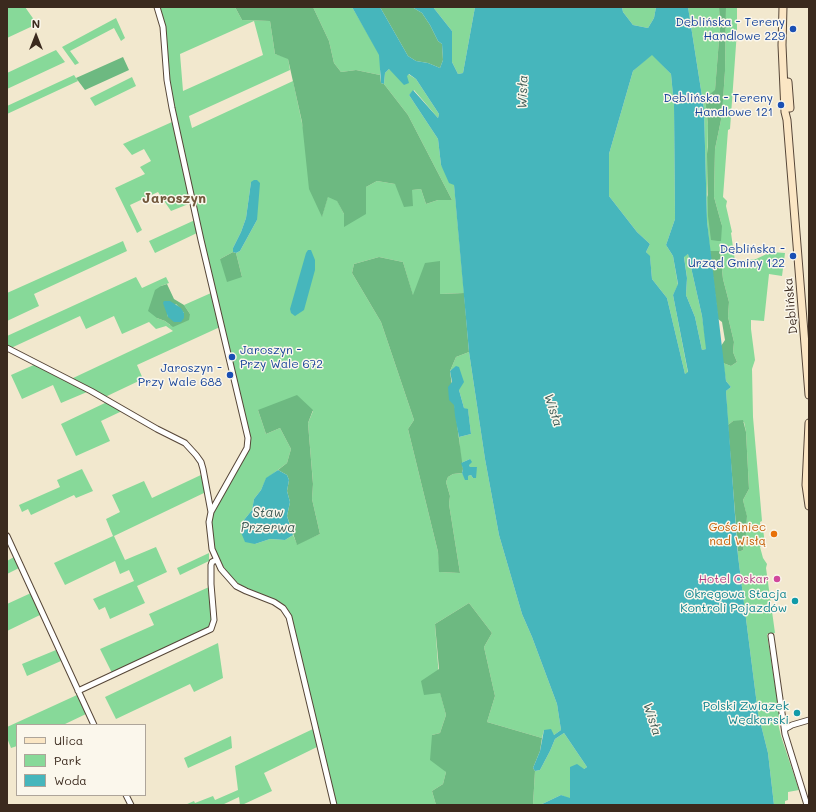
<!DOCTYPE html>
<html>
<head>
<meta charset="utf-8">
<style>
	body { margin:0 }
	#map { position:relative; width:816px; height:812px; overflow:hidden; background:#f2e8ce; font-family:Mali,sans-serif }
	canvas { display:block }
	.frame { position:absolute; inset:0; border:8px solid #3b2a1e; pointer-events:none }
	.legend { position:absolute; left:16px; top:724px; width:130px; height:72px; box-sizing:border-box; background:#fbf7ec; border:1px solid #aea59a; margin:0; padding:5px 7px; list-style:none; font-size:12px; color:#3b2a1e }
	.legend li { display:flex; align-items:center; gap:8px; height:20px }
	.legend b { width:20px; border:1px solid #aea59a }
	.north { position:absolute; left:16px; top:16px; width:40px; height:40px; -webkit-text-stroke:3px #fbf7ec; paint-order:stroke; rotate:0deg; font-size:11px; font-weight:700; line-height:16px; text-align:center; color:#3b2a1e }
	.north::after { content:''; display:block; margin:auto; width:14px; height:18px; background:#3b2a1e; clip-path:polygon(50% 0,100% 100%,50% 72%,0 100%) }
</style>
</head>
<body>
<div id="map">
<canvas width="816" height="812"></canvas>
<div class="frame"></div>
<ul class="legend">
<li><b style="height:5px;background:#fbe6c4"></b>Ulica</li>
<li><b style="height:11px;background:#87d999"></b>Park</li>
<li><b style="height:11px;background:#46b6bc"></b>Woda</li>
</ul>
<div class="north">N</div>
</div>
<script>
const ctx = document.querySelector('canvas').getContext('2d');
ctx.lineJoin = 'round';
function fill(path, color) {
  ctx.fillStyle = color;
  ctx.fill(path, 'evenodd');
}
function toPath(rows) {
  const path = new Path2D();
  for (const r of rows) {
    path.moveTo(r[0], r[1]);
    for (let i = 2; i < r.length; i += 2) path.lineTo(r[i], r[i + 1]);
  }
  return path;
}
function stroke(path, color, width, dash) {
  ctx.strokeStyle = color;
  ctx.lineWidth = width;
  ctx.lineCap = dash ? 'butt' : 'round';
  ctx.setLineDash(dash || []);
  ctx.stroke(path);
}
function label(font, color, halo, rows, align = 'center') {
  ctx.font = font + ' Mali,sans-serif';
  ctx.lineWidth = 3;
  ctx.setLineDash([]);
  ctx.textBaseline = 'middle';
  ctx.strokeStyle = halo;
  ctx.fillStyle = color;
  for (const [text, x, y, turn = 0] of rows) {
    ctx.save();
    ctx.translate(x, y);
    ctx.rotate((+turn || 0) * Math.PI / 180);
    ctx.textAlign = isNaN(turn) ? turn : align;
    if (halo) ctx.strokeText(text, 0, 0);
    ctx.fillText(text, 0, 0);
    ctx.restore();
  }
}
const green = toPath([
	[7,7,25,7,37,24,7,38],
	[159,7,235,7,242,20,270,21,275,54,288,58,290,70,189,116,192,128,293,81,322,216,328,196,337,200,344,214,366,187,377,181,395,184,411,190,421,189,426,204,438,200,452,200,408,115,384,84,385,73,389,69,406,75,408,74,416,79,439,114,438,118,414,90,409,95,438,139,441,165,454,184,464,293,440,294,440,262,413,296,403,262,379,257,354,264,352,273,381,322,414,420,408,429,438,552,440,572,460,573,449,504,450,496,446,482,448,477,453,474,462,473,466,480,468,476,471,475,473,478,477,467,470,467,469,465,470,459,461,463,459,437,471,434,468,410,464,408,459,390,456,367,450,371,456,357,469,352,485,459,499,535,522,614,532,637,557,704,561,730,554,735,544,730,542,738,487,722,495,696,484,647,492,633,469,603,435,624,440,692,446,715,440,733,432,735,446,772,443,784,432,791,436,805,336,805,291,616,286,607,278,601,242,586,230,577,216,554,211,536,211,525,213,514,249,448,250,442,250,435,205,248,174,108,168,71,164,24],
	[254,21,263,55,183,91,180,54],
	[251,182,257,220,240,251,236,253,242,277,220,259,233,252,233,248,241,232,246,218],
	[258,410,313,411,308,423,313,483,312,499,320,534,297,544,293,535,285,540,270,539,255,544,244,520,252,510,254,499,261,490,266,479,287,463,291,449,280,428,266,434],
	[313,7,352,7,380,55,380,75,356,70,341,72,334,63,329,41],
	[433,7,475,7,463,73,458,74,452,62,452,31],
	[622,7,656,7,654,18,648,28,633,25,623,12],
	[688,7,719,7,720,27,715,91,705,98,708,125,707,195,722,226,714,197,715,149,722,115,725,71,726,7,737,7,737,31,730,129,728,130,723,197,727,201,726,206,732,232,731,233,735,261,756,259,771,252,785,253,782,276,769,274,764,321,751,320,751,329,755,360,752,369,753,417,762,521,760,522,761,529,763,529,765,544,760,547,763,558,767,564,766,568,775,633,767,634,780,718,777,719,781,736,799,790,788,792,788,800,785,801,785,805,774,805,768,753,758,713,738,556,738,551,741,551,743,550,746,534,747,517,743,500,749,489,746,432,744,422,733,421,728,425,726,391,731,387,726,381,723,363,731,366,737,362,733,352,734,342,728,317,729,302,723,279,720,251,710,251,707,221,704,109],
	[116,18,125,38,121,41,114,28,70,51,79,63,75,65,62,47],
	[56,50,65,62,7,89,7,73],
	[652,54,671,74,674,106,675,219,666,245,673,256,678,285,673,295,688,373,685,374,667,298,652,279,650,257,646,252,650,244,637,232,609,196,609,154,633,71],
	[74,75,78,81,7,114,7,106],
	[132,77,136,86,95,106,90,98],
	[172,122,191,203,171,211,158,192,130,205,142,230,137,233,115,188,145,174,140,167,151,161,144,149,132,155,123,144],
	[195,220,197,233,155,253,149,241],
	[123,241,127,251,34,294,39,306,7,321,7,293],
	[688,254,702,316,707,349,702,350,695,317,686,295,687,278,684,256],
	[136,277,142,288,166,277,169,283,161,286,157,318,165,321,170,325,190,314,184,305,211,293,220,327,137,365,143,379,105,397,71,379,173,331,166,326,156,329,149,322,122,334,114,316,86,329,80,316,11,348,7,347,7,336],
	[36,364,87,392,61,403,53,385,22,399,11,375],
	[107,402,122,411,101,421,110,441,76,456,61,424],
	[82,469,93,491,76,498,74,495,31,515,28,509,22,512,19,505,60,487,57,480],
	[203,474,206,492,114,536,125,560,156,547,167,572,137,586,145,603,110,619,105,607,99,610,93,599,134,581,129,570,120,574,115,561,65,585,54,563,113,536,106,519,120,512,112,495,144,481,152,498],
	[209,553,209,561,180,575,177,568],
	[14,557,19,568,7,574,7,561],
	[209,587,212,623,208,629,112,673,100,649,154,625,149,614],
	[31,593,40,615,7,631,7,604],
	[218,643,223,678,194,692,190,684,116,719,105,697],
	[56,650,61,661,27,676,22,664],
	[77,695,86,714,63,725,17,725,17,746,11,748,7,738,7,727],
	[313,729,317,747,264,773,272,791,242,805,240,805,239,797,222,805,185,805,194,801,195,803,213,796,215,800,238,790,235,766],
	[564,733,587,767,584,769,570,799,561,795,540,805,533,805,535,771,540,770,550,751,555,739],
	[231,736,232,748,188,768,184,758]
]);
const forest = toPath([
	[235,7,313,7,329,41,334,63,341,72,356,70,380,75,381,83,384,84,408,115,452,200,438,200,426,204,421,189,412,190,413,206,404,207,395,184,377,181,366,187,366,214,344,227,344,214,337,201,328,197,322,217,309,189,302,122,288,59,275,54,270,21,242,20],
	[380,7,412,7,422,13,430,25,438,41,442,44,443,60,440,68,428,63,416,61,408,56],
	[719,7,726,7,725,71,722,115,715,149,714,197,722,226,721,241,718,241,711,240,708,216,707,154,708,147,708,125,705,98,715,90,720,27],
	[123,57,129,70,85,90,76,78],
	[710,251,720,251,723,279,729,302,728,317,734,342,733,352,737,362,731,366,723,363,721,346,725,340,722,322,718,319],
	[233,252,236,253,242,277,227,282,220,259],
	[379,257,403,262,413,295,425,263,440,261,440,294,464,293,469,352,456,357,450,371,463,469,462,473,453,474,448,477,446,482,450,496,449,504,460,573,439,572,438,552,408,429,414,420,381,322,352,273,354,264],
	[167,284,174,299,184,305,190,314,189,320,173,327,165,321,157,318,148,311,155,290,161,286],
	[176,304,184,313,168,317,167,313],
	[297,395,313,410,308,423,313,484,312,499,320,534,297,545,287,516,290,502,287,491,289,480,287,475,278,470,287,463,291,449,280,428,266,434,258,410],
	[743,420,746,432,749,489,743,500,747,516,746,534,743,550,741,551,738,551,728,425,733,421],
	[469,603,492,633,484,647,495,696,487,722,542,738,540,751,533,768,535,771,533,805,436,805,432,791,443,784,446,772,430,760,432,735,440,733,446,715,440,693,424,695,421,681,439,669,435,624]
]);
const water = toPath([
	[352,7,380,7,408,56,416,61,428,63,440,68,443,60,442,44,438,41,430,25,422,13,412,7,433,7,452,31,452,62,458,74,463,73,475,7,622,7,623,12,633,25,648,28,654,18,656,7,688,7,704,109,707,221,726,381,731,387,726,391,738,556,758,713,768,753,774,805,540,805,561,795,570,798,570,767,577,764,584,769,587,767,564,733,555,739,550,751,540,770,535,771,533,768,540,751,544,730,551,729,554,735,561,730,557,704,532,637,522,614,499,535,485,459,469,352,454,185,449,183,441,165,438,139,409,95,413,90,438,118,439,114,416,79,409,74,407,76,409,83,404,85,389,69,385,73,384,84,381,83,379,55],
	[652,55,671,74,674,106,675,219,666,245,673,256,678,284,673,295,688,372,685,374,667,298,652,279,650,256,646,252,650,244,637,232,609,196,609,154,633,71],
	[688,254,702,316,706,349,702,350,695,317,686,295,687,278,684,257],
	[254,180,257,180,260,183,257,220,240,251,236,253,233,252,233,248,241,232,246,218,251,182],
	[308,250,311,250,315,260,315,270,304,310,295,316,291,313,290,309,306,253],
	[164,301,170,301,181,308,184,313,184,318,181,322,174,322,168,317,163,303],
	[456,366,459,367,464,382,459,390,464,408,468,409,471,434,459,437,455,416,454,405,449,400,448,387,452,382,450,371],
	[470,459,472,462,469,465,470,467,477,467,476,478,473,478,471,475,468,476,468,480,465,480,462,473,463,469,461,463],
	[278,470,287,475,289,480,287,491,290,502,287,516,293,535,285,540,270,539,255,544,245,542,240,530,244,520,252,510,254,499,261,490,266,478]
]);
const street = toPath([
	[157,7,163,27,167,80,172,108,201,240,248,438,247,448,211,512,209,522,212,549,221,569,236,586,246,591,274,602,283,608,289,617,334,805],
	[7,348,91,391,157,429,185,443,196,455,201,462,203,469,211,512],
	[7,536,94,725],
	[771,636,785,734,807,805],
	[78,691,211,629,214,620,211,584,211,565,212,562,216,560],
	[785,729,792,725,809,720],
	[126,795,131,805]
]);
const secondary = toPath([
	[783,7,782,45,785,112,787,120,809,395],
	[788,82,790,108],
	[809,423,806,485,809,506]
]);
const markers = [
	[793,29,4,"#1a4fb4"],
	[781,105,4,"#1a4fb4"],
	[793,256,4,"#1a4fb4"],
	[232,357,4,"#1a4fb4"],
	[230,375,4,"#1a4fb4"],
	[774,534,4,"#e8710a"],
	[777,579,4,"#d1479c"],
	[795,601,4,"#0f9aa8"],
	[797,713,4,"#0f9aa8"]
];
const transitNames = [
	["Dęblińska - Tereny",785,22],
	["Handlowe 229",785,36],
	["Dęblińska - Tereny",773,98],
	["Handlowe 121",773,112],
	["Dęblińska -",785,249],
	["Urząd Gminy 122",785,263],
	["Jaroszyn -",240,350,"left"],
	["Przy Wale 672",240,364,"left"],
	["Jaroszyn -",222,368],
	["Przy Wale 688",222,382]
];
const streetNames = [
	["Dęblińska",791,306,-95]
];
const foodNames = [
	["Gościniec",766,527],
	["nad Wisłą",766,541]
];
const hotelNames = [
	["Hotel Oskar",769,579]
];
const cultureNames = [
	["Okręgowa Stacja",787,594],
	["Kontroli Pojazdów",787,608],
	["Polski Związek",789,706],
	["Wędkarski",789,720]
];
const waterNames = [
	["Wisła",523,92,-88],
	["Wisła",553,410,72],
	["Staw",268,513],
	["Przerwa",268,528],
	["Wisła",652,719,72]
];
const quarterNames = [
	["Jaroszyn",174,199]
];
fill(green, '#87d999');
fill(forest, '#6db981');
fill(water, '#46b6bc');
stroke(street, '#564638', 7);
stroke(secondary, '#564638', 9);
stroke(street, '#fff', 5);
stroke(secondary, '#fbe6c4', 7);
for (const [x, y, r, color] of markers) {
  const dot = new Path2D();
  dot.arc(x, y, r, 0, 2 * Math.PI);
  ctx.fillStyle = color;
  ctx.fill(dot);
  stroke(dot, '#fbf7ec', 1.5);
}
label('12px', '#164399', '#fbf7ec', transitNames, 'right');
label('12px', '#3b2a1e', '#fbf7ec', streetNames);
label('12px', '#c56008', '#fbf7ec', foodNames, 'right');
label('12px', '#b23c85', '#fbf7ec', hotelNames, 'right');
label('12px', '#0d838f', '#fbf7ec', cultureNames, 'right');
label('italic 13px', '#3f5b55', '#fbf7ec', waterNames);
label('bold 14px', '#72583c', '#fbf7ec', quarterNames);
</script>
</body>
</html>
